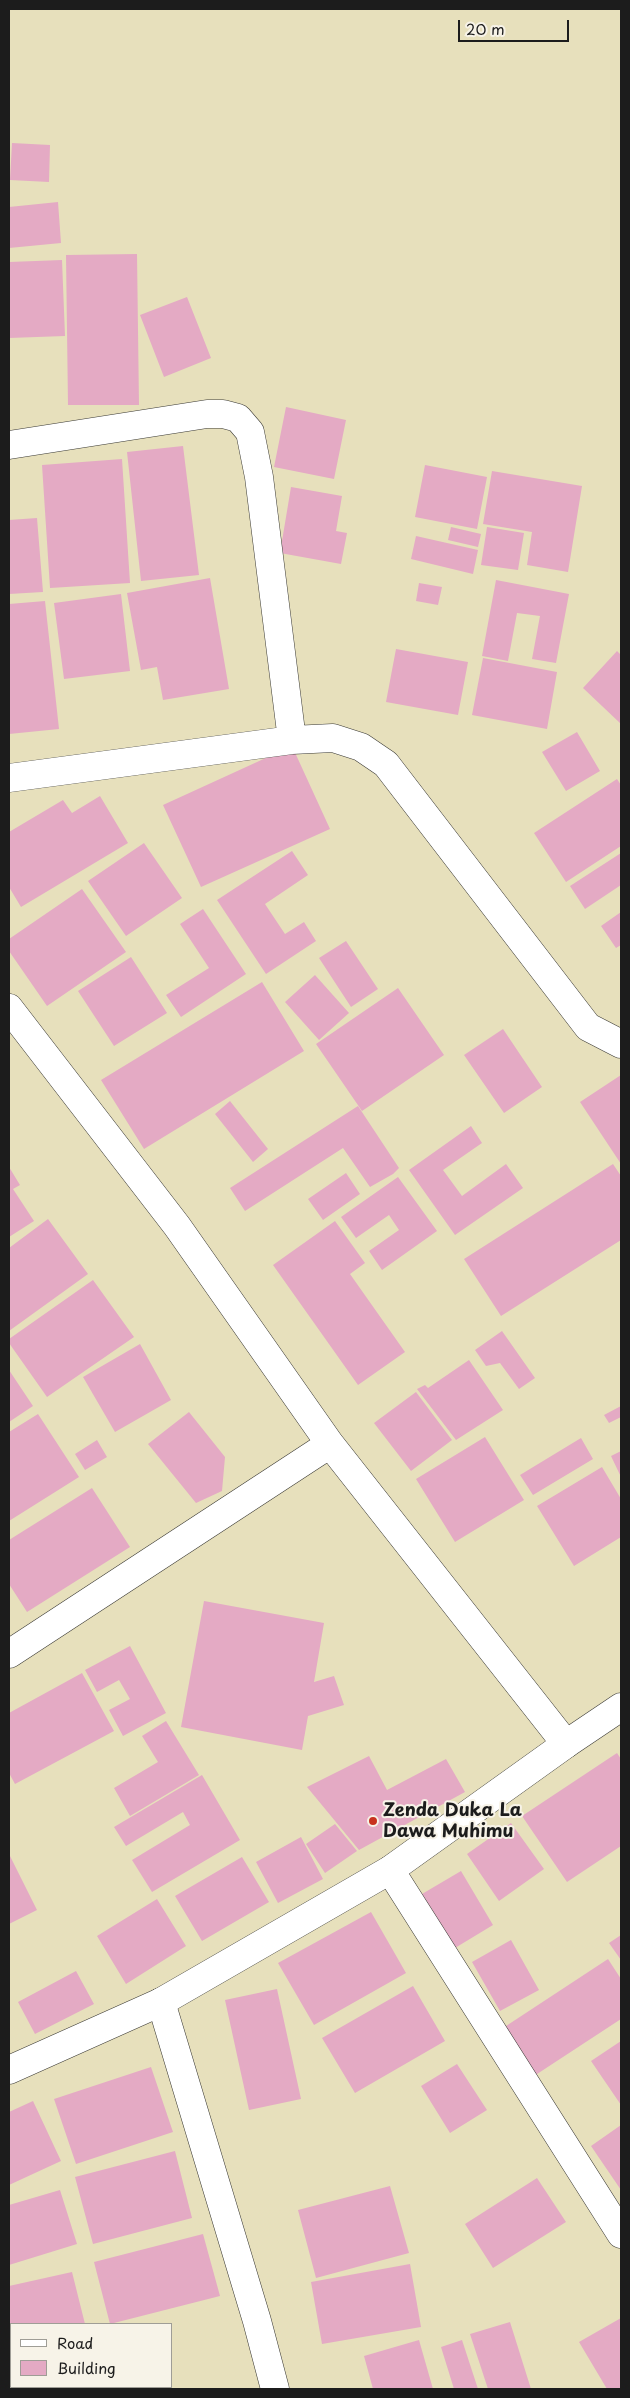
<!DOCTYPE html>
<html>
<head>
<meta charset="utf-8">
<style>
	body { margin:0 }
	#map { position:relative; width:630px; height:2398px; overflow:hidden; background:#e7e0bc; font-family:"Playpen Sans",sans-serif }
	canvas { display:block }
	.frame { position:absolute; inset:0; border:10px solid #1c1c1c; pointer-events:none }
	.legend { position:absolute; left:10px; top:2323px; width:162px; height:65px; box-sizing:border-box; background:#f7f3e8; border:1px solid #9f9d96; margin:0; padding:6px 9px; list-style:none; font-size:15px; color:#1c1c1c }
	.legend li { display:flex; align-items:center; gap:10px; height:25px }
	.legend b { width:25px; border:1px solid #9f9d96 }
	.scale { position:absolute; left:458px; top:20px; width:111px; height:22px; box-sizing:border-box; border:2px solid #1c1c1c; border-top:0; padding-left:6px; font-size:15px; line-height:18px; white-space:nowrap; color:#1c1c1c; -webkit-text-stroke:4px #f7f3e8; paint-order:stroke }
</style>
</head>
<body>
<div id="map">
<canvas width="630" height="2398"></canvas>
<div class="frame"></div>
<ul class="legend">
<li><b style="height:6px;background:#fff"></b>Road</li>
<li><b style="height:14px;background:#e4aac4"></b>Building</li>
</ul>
<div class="scale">20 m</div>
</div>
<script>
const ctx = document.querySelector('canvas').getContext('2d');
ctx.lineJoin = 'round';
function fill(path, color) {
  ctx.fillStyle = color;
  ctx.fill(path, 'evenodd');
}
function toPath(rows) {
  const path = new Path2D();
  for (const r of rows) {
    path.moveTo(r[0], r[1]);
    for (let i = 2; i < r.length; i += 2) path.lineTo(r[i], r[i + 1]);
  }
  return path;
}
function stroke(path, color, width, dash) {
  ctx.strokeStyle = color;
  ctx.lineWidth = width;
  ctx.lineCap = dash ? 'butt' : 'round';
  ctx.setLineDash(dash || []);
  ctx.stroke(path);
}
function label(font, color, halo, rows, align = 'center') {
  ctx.font = font + ' "Playpen Sans",sans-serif';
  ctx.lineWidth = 4;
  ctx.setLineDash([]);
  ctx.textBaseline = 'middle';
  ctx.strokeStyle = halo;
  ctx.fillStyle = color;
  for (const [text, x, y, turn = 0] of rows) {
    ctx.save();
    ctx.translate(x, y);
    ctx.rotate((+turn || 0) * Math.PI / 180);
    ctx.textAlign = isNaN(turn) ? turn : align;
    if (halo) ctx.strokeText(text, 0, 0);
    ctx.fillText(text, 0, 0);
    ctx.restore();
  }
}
const building = toPath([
	[12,143,50,145,49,182,10,180],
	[58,202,61,243,9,248,9,207],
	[137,254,139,405,68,405,66,255],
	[62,260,65,336,9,338,9,262],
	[187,297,211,358,164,377,140,315],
	[286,407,346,420,334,479,274,467],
	[183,446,199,575,141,581,127,452],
	[122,459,130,583,50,588,42,465],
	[425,465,487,477,477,529,415,517],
	[492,471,582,486,568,572,527,565,532,532,483,524],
	[291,487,342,496,336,531,347,533,341,564,280,553],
	[37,518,43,592,9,594,9,520],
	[451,527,481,534,478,547,448,540],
	[487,527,524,533,518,570,481,565],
	[416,536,478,550,473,574,411,559],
	[210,578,229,689,163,700,157,667,141,670,127,593],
	[496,580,569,594,556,663,532,659,540,616,517,613,508,661,482,656],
	[419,583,442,587,438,605,416,601],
	[121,594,130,671,64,679,54,603],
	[45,601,59,729,9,734,9,604],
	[396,649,468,662,458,715,386,702],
	[617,651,621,655,621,724,583,688],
	[483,658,557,672,547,729,472,715],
	[577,732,600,771,566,791,542,752],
	[292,746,330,829,201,887,163,805],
	[617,779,621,785,621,846,566,882,534,833],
	[100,796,128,843,21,907,9,887,9,832,63,800,72,813],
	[144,843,182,898,126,936,88,881],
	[292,851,308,875,265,904,285,934,304,922,316,941,266,974,217,900],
	[621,853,621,885,585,909,570,886],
	[82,889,126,952,47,1006,9,951,9,939],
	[203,909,246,974,181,1017,166,995,209,968,180,924],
	[621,912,621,945,616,948,601,926],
	[346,941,378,989,351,1007,319,958],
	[131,957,167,1013,114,1046,78,991],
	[315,975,349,1013,319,1040,285,1002],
	[262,982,304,1051,144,1149,101,1080],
	[398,988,444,1055,362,1111,316,1044],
	[503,1029,542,1087,504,1113,464,1055],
	[621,1075,621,1164,580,1102],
	[230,1101,268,1149,253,1162,215,1114],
	[358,1106,399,1168,393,1174,370,1187,343,1148,245,1211,230,1188],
	[471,1126,482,1143,443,1170,462,1196,506,1164,523,1188,455,1235,409,1170],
	[613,1164,621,1176,621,1240,501,1316,464,1259],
	[9,1167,20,1185,13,1189,34,1221,9,1237],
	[346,1173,360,1194,323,1220,308,1199],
	[398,1177,437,1231,382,1270,369,1251,399,1230,389,1215,356,1238,341,1217],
	[48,1219,88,1274,9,1331,9,1248],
	[335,1221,365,1263,350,1274,405,1352,358,1385,273,1265],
	[93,1280,134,1337,47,1397,9,1343,9,1339],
	[502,1331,535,1378,519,1389,500,1363,486,1366,475,1350],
	[140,1344,171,1400,115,1432,83,1377],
	[469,1360,503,1410,456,1440,417,1389,425,1385,428,1388],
	[9,1370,33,1406,9,1422],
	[416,1392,452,1440,411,1471,374,1423],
	[621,1406,621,1417,609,1423,604,1415],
	[189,1412,225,1457,222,1491,196,1503,148,1444],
	[38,1414,79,1477,9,1521,9,1432],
	[485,1437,524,1500,455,1542,416,1479],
	[581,1438,593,1459,533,1495,520,1475],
	[97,1440,107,1457,85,1470,75,1454],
	[621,1451,621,1477,611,1456],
	[602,1467,621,1499,621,1537,574,1566,537,1506],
	[92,1488,130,1547,27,1612,9,1584,9,1540],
	[204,1601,324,1623,314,1682,334,1676,344,1705,308,1716,302,1750,181,1727],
	[130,1646,166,1713,123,1736,109,1710,130,1699,119,1680,97,1692,85,1670],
	[82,1673,114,1731,15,1784,9,1773,9,1713],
	[166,1721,199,1775,130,1816,114,1788,158,1762,142,1736],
	[617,1753,621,1759,621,1846,567,1882,522,1816],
	[369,1756,387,1790,446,1759,465,1792,359,1850,307,1787],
	[202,1775,240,1840,152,1892,132,1860,190,1825,183,1812,126,1846,114,1827],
	[511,1823,544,1869,499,1901,467,1854],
	[335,1824,357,1851,325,1873,306,1844],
	[301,1837,323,1879,278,1903,256,1862],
	[9,1854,37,1910,9,1924],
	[242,1857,269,1902,202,1941,175,1896],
	[461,1871,493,1925,455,1948,422,1894],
	[157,1899,186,1946,126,1984,97,1936],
	[371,1912,406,1973,314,2025,278,1963],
	[621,1935,621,1960,609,1943],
	[511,1940,539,1990,500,2011,472,1962],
	[608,1959,621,1979,621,2019,534,2076,503,2028],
	[76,1971,94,2004,35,2034,18,2002],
	[413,1986,445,2041,355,2093,322,2038],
	[277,1989,301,2099,249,2110,225,2000],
	[621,2041,621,2105,591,2061],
	[457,2064,487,2110,450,2133,421,2086],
	[151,2067,173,2132,76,2164,54,2099],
	[33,2101,61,2161,9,2185,9,2112],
	[621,2125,621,2190,591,2146],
	[175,2151,192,2218,93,2244,75,2177],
	[537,2178,566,2222,493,2268,465,2224],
	[390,2186,409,2253,316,2278,298,2210],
	[60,2190,77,2244,9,2265,9,2205],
	[203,2234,220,2296,110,2324,94,2262],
	[410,2264,421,2327,322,2344,311,2282],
	[72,2272,85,2324,11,2324,11,2345,9,2346,9,2286],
	[621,2318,621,2389,607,2389,579,2342],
	[510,2322,531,2389,488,2389,470,2334],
	[419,2340,433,2389,373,2389,364,2356],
	[462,2340,478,2389,454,2389,441,2347],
	[11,2361,11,2387,111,2387,112,2389,9,2389,9,2362]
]);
const minor = toPath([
	[9,445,207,414,223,414,238,418,250,432,259,477,292,740],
	[9,778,292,740,333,738,361,747,386,764,588,1027,621,1044],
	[9,1008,177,1226,330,1444,566,1744],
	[9,1654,330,1444],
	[390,1870,621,2234],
	[161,2002,257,2321,275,2389]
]);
const tertiary = toPath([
	[9,2070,161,2002,390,1870,566,1744,621,1707]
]);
const markers = [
	[373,1821,5,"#c8321e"]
];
const poiNames = [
	["Zenda Duka La",383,1811],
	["Dawa Muhimu",383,1832]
];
fill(building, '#e4aac4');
stroke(minor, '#3a3934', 29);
stroke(tertiary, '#3a3934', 29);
stroke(minor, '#fff', 28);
stroke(tertiary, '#fff', 28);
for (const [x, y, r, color] of markers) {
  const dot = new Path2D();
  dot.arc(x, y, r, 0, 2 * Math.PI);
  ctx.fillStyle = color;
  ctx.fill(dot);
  stroke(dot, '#f7f3e8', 2);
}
label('bold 18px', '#1c1c1c', '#f7f3e8', poiNames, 'left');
</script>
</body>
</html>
